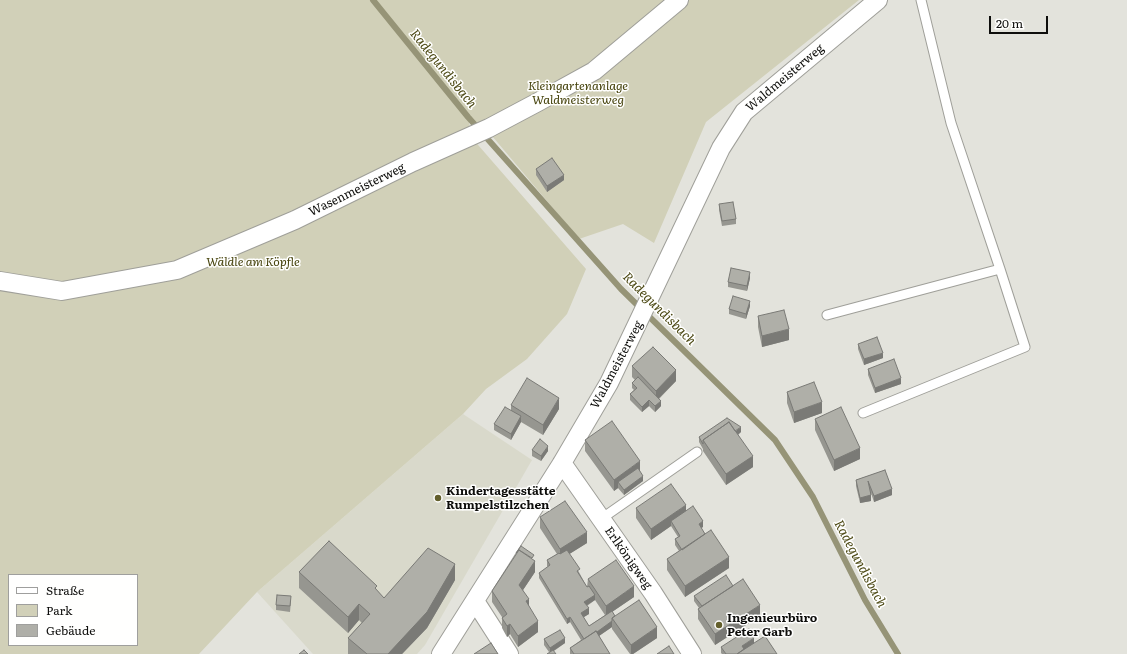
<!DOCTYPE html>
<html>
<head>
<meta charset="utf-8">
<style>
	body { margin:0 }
	#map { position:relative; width:1127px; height:654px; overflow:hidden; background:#e3e3dc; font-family:Literata,serif }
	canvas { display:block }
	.legend { position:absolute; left:8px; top:574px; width:130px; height:72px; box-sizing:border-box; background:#fffffe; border:1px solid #9f9f9d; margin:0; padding:5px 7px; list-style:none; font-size:12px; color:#0e0e0c }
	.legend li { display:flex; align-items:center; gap:8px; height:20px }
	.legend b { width:20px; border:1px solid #9f9f9d }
	.scale { position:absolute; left:989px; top:16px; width:59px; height:18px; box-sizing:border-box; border:2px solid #0e0e0c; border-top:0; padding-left:5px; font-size:12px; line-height:14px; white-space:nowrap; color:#0e0e0c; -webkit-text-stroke:3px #fffffe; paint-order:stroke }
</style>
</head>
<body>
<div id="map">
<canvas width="1127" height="654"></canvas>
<ul class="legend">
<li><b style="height:5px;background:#fff"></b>Straße</li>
<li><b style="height:11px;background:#d1d0b8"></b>Park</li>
<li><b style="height:11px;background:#afafa8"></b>Gebäude</li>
</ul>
<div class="scale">20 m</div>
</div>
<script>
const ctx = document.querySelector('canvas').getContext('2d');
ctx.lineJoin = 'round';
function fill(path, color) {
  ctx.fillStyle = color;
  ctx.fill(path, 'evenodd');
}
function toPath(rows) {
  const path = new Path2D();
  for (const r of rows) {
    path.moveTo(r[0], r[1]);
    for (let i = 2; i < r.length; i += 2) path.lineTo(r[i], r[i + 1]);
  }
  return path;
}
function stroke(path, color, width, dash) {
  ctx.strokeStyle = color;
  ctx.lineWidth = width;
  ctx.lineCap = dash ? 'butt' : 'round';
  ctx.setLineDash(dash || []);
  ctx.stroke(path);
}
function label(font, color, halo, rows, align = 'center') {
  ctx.font = font + ' Literata,serif';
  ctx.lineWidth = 3;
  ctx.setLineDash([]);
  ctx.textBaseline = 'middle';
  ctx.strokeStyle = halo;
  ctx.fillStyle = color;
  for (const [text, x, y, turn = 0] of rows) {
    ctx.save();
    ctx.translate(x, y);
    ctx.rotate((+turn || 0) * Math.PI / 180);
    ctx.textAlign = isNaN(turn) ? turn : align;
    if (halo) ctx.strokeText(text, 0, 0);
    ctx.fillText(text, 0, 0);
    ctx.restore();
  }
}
const built = toPath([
	[463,414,532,460,425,645,417,654,313,654,257,592]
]);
const green = toPath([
	[0,0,859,0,706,122,654,243,623,224,579,239,487,130,468,117,472,138,586,269,567,314,527,359,486,389,463,414,257,592,199,654,0,654],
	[9,575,137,575,137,645,9,645]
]);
const stream = toPath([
	[373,0,468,117,621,289,775,440,813,497,865,600,898,654]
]);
const service = toPath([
	[827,315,1000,269],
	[863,413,1025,347,1000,269,951,123,921,0],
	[601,519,697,452]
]);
const minor = toPath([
	[0,281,62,291,177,270,295,220,413,162,489,128,538,102,594,71,679,0],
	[562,463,653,593,692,654],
	[475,601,509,654],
	[441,654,562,463,609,383,721,148,744,112,878,0]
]);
const wall = toPath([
	[536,169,564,180,547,192,536,175],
	[719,204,736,219,736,224,722,226,719,210],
	[750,278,747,291,728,287,728,282],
	[750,306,746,319,729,314,729,309],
	[758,316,789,340,762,347,758,327],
	[858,344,883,358,864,365,858,349],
	[632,366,676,381,659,399,661,406,655,412,649,406,642,412,630,400,630,394,634,390,632,388,632,383,635,380,632,377],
	[868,369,901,384,875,393,868,375],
	[787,392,822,413,794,423,787,403],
	[511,405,559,409,543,435,521,422,511,440,494,430,494,424,511,410],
	[815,419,860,459,834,471,815,430],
	[741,432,738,435,753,467,726,485,703,451,703,449,699,442,699,437],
	[585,440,643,481,624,495,618,488,614,491,585,451],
	[532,450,548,451,541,461,532,456],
	[885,470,892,495,874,502,871,493,871,501,860,503,856,486,856,480],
	[636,508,686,511,703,527,701,528,729,568,685,597,667,570,667,559,679,551,675,545,675,539,678,537,671,526,651,540,636,518],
	[540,517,587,543,569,554,580,574,587,587,588,579,634,597,612,612,615,616,657,638,633,654,630,654,612,629,612,627,599,636,610,654,570,654,570,648,581,640,570,622,567,624,539,578,539,573,548,567,547,566,547,560,557,554,540,528],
	[595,600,605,615,589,626,583,617,589,614,587,606],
	[534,560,535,572,523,590,538,632,518,647,510,634,507,637,502,628,502,617,492,602,492,591],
	[299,572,377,591,384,598,455,580,427,628,402,654,348,654,348,638,362,623,359,620,348,633,299,588],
	[733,586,760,616,715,645,698,619,698,609,699,608,694,601,694,596],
	[291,601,290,612,276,610,276,605],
	[544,639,565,643,554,651,549,652,544,645],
	[754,643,777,654,722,654,721,653,721,647]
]);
const shadedWall = toPath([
	[564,175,564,180,547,192,547,186],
	[750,272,750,278,747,291,747,286],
	[750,301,750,306,746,319,746,314],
	[789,329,789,340,762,347,762,336],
	[883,353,883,358,864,365,864,359],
	[676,370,676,381,656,401,656,391],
	[901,378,901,384,875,393,875,388],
	[559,398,559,409,543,435,543,425],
	[649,400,649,406,642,412,642,407],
	[661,401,661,406,655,412,655,406],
	[822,402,822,413,794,423,794,412],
	[521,416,521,422,511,440,511,434],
	[741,427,741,432,733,438,733,433],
	[548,446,548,451,541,461,541,456],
	[860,448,860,459,834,471,834,460],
	[753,456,753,467,726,485,726,474],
	[640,461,640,472,618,482,618,488,614,491,614,480],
	[643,476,643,481,624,495,624,490],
	[892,489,892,495,874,502,874,496],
	[871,495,871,501,860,503,860,498],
	[686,505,686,516,671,521,671,526,651,540,651,529],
	[703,521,703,527,699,529,699,524],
	[587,532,587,543,560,560,560,549],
	[729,557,729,568,685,597,685,586],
	[535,561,535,572,519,596,519,585],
	[455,564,455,580,427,628,402,654,388,654],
	[634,586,634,597,606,616,606,606],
	[595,595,595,600,584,607,584,602],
	[529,599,529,610,526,601],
	[359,604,359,620,348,633,348,617],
	[760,605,760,616,715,645,715,634],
	[589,608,589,614,581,619,581,613],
	[570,617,570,622,567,624,567,619],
	[538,621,538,632,518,647,518,636],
	[612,621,612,627,596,638,594,634],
	[510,624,510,634,507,637,507,626],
	[657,627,657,638,633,654,631,654,631,645],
	[565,638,565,643,550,653,550,648],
	[754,638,754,643,742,651,742,646]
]);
const building = toPath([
	[552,158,564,175,547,186,536,169,552,158],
	[733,202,736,219,722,221,719,204,733,202],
	[731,268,750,272,747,286,728,282,731,268],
	[733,296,750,301,746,314,729,309,733,296],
	[784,310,789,329,762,336,758,316,784,310],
	[877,337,883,353,864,359,858,344,877,337],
	[653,347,676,370,656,391,632,366,653,347],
	[894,359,901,378,875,388,868,369,894,359],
	[638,377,661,401,655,406,649,400,642,407,630,394,637,388,632,383,638,377],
	[527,378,559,398,543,425,511,405,527,378],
	[814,382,822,402,794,412,787,392,814,382],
	[505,407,521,416,511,434,494,424,505,407],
	[841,407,860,448,834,460,815,419,841,407],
	[727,418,741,427,735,431,729,422,703,440,703,444,699,437,727,418],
	[612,421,640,461,614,480,585,440,612,421],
	[729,422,753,456,726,474,703,440,729,422],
	[540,439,548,446,541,456,532,450,540,439],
	[638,468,643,476,624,490,618,482,638,468],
	[885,470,892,489,874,496,868,481,871,495,860,498,856,480,885,470],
	[671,484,686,505,651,529,636,508,671,484],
	[565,501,587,532,560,549,540,517,565,501],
	[693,506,703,521,699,524,705,534,682,550,675,539,680,536,671,521,693,506],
	[711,530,729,557,685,586,667,559,711,530],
	[329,541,377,586,375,588,384,598,428,548,455,564,427,612,388,654,367,654,348,638,370,614,359,604,348,617,299,572,329,541],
	[521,546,534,555,532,558,519,550,516,553,521,546],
	[519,550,535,561,519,585,529,599,526,601,538,621,518,636,510,624,507,626,502,618,507,614,492,591,519,550],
	[567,550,580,569,577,571,587,587,589,586,595,595,584,602,589,608,581,613,589,626,612,611,615,616,612,618,612,621,597,632,596,631,584,639,570,617,567,619,539,573,550,565,547,560,559,553,560,554,567,550],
	[616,560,634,586,606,606,588,579,616,560],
	[726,575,733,586,702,606,694,596,726,575],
	[743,579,760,605,715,634,698,609,743,579],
	[277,595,291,596,290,606,276,605,277,595],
	[639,600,657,627,631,645,612,618,639,600],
	[749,629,754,638,742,646,744,649,737,654,726,654,721,647,749,629],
	[560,630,565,638,550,648,544,639,560,630],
	[596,631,610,654,574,654,570,648,596,631],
	[765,636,777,654,737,654,765,636],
	[491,643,498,654,474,654,491,643],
	[669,646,674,654,657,654,669,646],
	[304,650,308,654,299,654,304,650],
	[553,650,556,654,547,654,553,650]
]);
const markers = [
	[438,498,4,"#635f2c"],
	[719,625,4,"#635f2c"]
];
const streetNames = [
	["Waldmeisterweg",785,78,-40],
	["Wasenmeisterweg",357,190,-26],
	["Waldmeisterweg",617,365,-62],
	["Erlkönigweg",628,558,55]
];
const parkNames = [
	["Kleingartenanlage",578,86],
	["Waldmeisterweg",578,100],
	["Wäldle am Köpfle",253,262]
];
const poiNames = [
	["Kindertagesstätte",446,491],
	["Rumpelstilzchen",446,505],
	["Ingenieurbüro",727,618],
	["Peter Garb",727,632]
];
const waterNames = [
	["Radegundisbach",443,69,51],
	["Radegundisbach",659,309,45],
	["Radegundisbach",860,564,62]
];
fill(built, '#d9d9cb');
fill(green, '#d1d0b8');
stroke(stream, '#969477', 6);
stroke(service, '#9f9f99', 11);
stroke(minor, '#9f9f99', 20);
stroke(service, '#fff', 9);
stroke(minor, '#fff', 18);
fill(wall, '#969690');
fill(shadedWall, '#7a7a76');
fill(building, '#afafa8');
stroke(building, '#7a7a76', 1);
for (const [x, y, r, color] of markers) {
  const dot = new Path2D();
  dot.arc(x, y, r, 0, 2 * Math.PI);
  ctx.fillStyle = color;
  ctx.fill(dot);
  stroke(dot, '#fffffe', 1.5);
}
label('12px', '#0e0e0c', '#fffffe', streetNames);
label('italic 12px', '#47440e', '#fffffe', parkNames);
label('bold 12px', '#0e0e0c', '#fffffe', poiNames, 'left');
label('italic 13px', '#4c4914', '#fffffe', waterNames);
</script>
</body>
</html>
